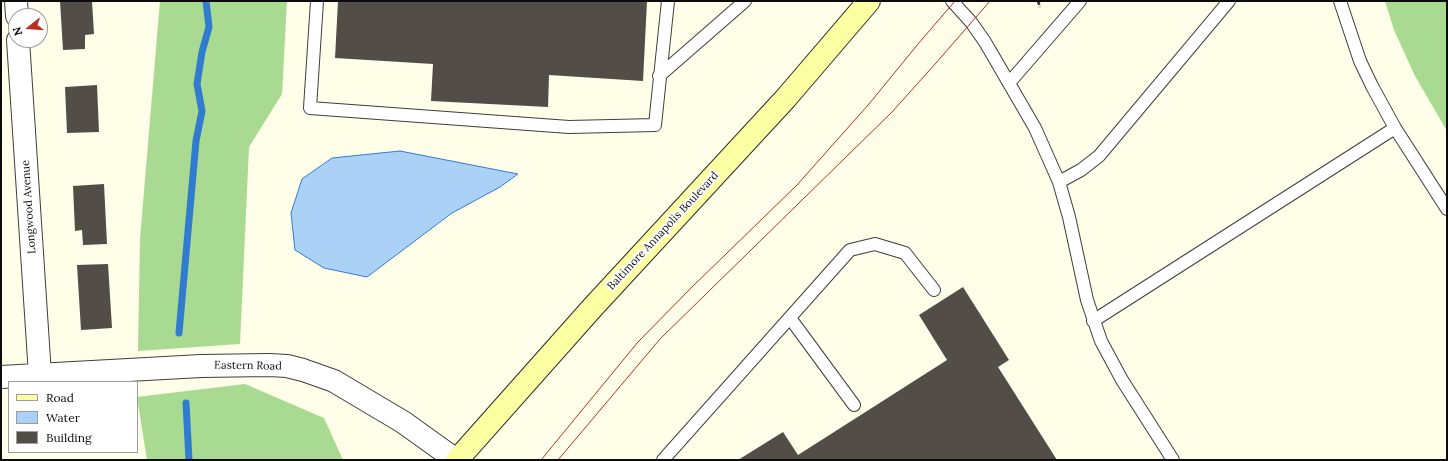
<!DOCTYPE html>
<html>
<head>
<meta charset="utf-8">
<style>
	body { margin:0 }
	#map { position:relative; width:1448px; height:461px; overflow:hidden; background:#fffee8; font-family:Lora,serif }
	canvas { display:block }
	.frame { position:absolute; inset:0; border:2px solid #0b0b0b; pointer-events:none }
	.legend { position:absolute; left:8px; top:381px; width:130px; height:72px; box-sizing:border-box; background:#fff; border:1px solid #9d9d9d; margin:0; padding:5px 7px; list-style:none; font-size:12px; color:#0b0b0b }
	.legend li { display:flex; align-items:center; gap:8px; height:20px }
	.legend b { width:20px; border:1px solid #9d9d9d }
	.north { position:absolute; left:8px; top:8px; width:40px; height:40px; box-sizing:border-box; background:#fff; border:1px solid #9d9d9d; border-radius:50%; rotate:253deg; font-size:11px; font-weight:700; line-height:16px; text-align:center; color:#0b0b0b }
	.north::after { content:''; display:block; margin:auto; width:14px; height:18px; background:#bc2e21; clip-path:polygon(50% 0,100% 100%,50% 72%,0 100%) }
</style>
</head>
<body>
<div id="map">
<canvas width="1448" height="461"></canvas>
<div class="frame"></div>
<ul class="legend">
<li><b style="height:5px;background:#fdffa3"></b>Road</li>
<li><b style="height:11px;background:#acd1f7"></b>Water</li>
<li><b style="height:11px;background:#534d47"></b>Building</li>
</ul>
<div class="north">N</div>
</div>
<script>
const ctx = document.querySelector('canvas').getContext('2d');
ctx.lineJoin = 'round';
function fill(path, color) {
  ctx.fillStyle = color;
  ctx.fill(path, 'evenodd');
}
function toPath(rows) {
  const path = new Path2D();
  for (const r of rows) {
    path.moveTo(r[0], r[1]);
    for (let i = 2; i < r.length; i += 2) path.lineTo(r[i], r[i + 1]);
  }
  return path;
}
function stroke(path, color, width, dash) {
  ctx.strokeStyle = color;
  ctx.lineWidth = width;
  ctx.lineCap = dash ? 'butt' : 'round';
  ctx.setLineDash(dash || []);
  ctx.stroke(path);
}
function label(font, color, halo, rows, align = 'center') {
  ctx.font = font + ' Lora,serif';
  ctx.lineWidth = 4;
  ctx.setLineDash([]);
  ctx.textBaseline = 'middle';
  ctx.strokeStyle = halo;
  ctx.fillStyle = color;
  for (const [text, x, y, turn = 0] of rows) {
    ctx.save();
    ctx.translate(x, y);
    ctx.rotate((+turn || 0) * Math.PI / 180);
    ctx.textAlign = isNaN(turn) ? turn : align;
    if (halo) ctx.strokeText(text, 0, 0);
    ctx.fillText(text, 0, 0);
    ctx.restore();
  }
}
const forest = toPath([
	[160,1,287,1,282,94,249,147,240,344,138,351,140,239],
	[1385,1,1447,1,1447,131,1415,76,1394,30],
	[245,384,324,418,343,460,147,460,137,397]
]);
const water = toPath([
	[400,151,518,174,500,187,452,213,367,277,324,268,295,250,291,213,302,179,332,158,400,151]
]);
const stream = toPath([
	[179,333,196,141,202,111,197,84,202,52,209,27,206,1],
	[186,403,189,460]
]);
const building = toPath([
	[60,1,92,1,94,34,85,35,85,49,63,50],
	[338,1,647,1,643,81,549,75,548,107,431,101,433,64,335,58],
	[97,85,99,132,67,133,65,87],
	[104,184,107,244,83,245,82,230,75,231,73,186],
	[108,264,112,328,81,330,77,265],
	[963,287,1009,360,998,367,1057,460,738,460,783,432,798,455,947,360,919,315]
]);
const path = toPath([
	[1038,1,1040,7]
]);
const service = toPath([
	[317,1,310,108,569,127,655,125,668,1],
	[952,1,971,22,985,42,1035,128,1059,182,1069,217,1087,300,1101,341,1122,380,1173,460],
	[1340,1,1360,61,1372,86,1395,128,1447,209],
	[659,76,745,1],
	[1009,83,1080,1],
	[1059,182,1081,170,1099,156,1229,1],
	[790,318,854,405],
	[1093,321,1395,128],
	[663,460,850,250,875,244,905,253,934,290]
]);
const minor = toPath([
	[16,1,17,16],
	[18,40,40,375],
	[1,377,201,366,269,365,287,366,303,370,334,381,403,422,456,460]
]);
const secondary = toPath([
	[457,460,593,307,786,98,869,1]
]);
const tram = toPath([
	[541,460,638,342,691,288,797,185,869,104,918,44,955,1],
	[558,460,660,339,892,112,936,63,990,1]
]);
const streetNames = [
	["Longwood Avenue",29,207,-94],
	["Baltimore Annapolis Boulevard",663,231,-47],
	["Eastern Road",248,366,1]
];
fill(forest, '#a8da91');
fill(water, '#acd1f7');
stroke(water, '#327cd0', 1);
stroke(stream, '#327cd0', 7);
fill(building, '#534d47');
stroke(service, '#3e3e3e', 14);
stroke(minor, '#3e3e3e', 24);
stroke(secondary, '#2d2d2d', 24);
stroke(path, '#2d2d2d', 2.5, [4, 2]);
stroke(service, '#fff', 12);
stroke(minor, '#fff', 22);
stroke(secondary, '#fdffa3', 22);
stroke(tram, '#bc2e21', 1);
label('11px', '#0b0b0b', '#fff', streetNames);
</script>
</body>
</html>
